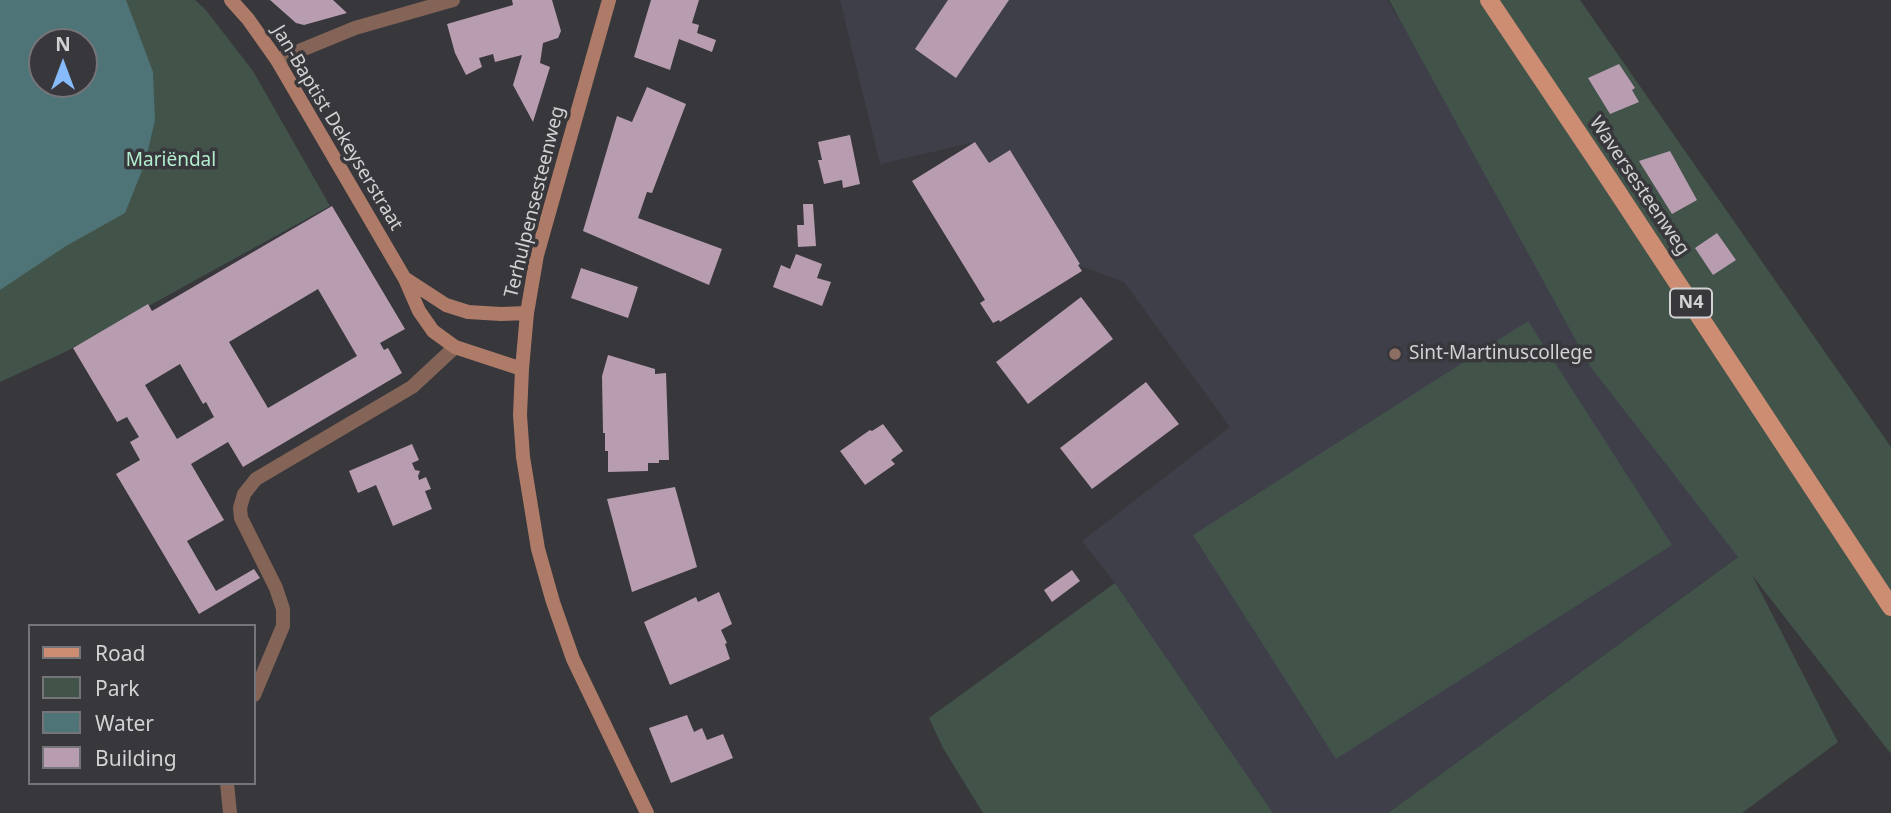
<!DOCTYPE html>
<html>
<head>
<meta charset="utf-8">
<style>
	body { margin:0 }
	#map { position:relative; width:1891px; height:813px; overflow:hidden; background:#37373c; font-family:"Noto Sans",sans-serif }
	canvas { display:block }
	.legend { position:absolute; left:28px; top:624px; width:228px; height:161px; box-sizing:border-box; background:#37373c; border:2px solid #757579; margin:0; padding:9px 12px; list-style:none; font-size:21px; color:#d2d2d5 }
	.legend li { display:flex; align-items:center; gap:14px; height:35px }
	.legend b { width:35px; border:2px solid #757579 }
	.north { position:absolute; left:28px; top:28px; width:70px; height:70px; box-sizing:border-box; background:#37373c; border:2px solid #757579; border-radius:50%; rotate:0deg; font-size:19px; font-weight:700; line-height:28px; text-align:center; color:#d2d2d5 }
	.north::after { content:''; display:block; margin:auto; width:24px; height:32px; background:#87bbfc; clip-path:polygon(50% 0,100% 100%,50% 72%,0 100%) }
</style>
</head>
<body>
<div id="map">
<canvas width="1891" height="813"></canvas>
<ul class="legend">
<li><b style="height:9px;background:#cd8d73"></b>Road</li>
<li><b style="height:19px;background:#42534a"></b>Park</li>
<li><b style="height:19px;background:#4f7477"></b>Water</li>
<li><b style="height:19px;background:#b89db1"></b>Building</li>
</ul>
<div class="north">N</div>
</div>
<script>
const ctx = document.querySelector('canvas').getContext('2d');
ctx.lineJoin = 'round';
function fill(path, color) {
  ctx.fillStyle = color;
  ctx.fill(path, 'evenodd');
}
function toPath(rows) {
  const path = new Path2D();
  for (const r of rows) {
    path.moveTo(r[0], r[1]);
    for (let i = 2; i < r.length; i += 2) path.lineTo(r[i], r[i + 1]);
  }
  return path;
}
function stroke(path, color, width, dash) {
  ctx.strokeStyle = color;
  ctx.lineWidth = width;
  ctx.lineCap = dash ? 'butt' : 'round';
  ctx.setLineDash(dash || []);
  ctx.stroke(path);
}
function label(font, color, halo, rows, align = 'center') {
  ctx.font = font + ' "Noto Sans",sans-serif';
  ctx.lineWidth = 7;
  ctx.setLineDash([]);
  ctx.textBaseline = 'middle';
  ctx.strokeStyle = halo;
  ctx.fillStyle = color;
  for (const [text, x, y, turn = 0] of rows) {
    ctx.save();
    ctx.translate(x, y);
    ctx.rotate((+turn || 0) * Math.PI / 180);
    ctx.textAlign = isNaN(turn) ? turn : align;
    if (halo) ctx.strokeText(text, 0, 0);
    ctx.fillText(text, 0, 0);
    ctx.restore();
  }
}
const built = toPath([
	[840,0,1387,0,1740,555,1388,813,1273,813,1115,583,1082,541,1230,427,1124,282,1078,265,1080,263,1010,150,989,163,975,142,880,164]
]);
const green = toPath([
	[0,0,195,0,205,9,253,71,330,206,65,352,0,382],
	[42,42,84,42,84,84,42,84],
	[1389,0,1580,0,1891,447,1891,754,1752,575,1838,742,1742,813,1388,813,1738,557,1590,366],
	[1528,321,1672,545,1336,759,1193,535],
	[1115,583,1273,813,983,813,943,748,929,718]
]);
const water = toPath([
	[0,0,126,0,153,72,155,120,145,163,125,213,66,246,0,290],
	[42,42,84,42,84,84,42,84]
]);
const building = toPath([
	[270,0,333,0,347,13,304,25,296,23],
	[512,0,552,0,561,31,558,38,543,43,540,63,550,67,533,122,513,85,522,55,495,62,493,54,479,58,482,67,466,75,455,53,447,24,513,5],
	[651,0,699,0,692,23,699,25,697,33,716,40,712,52,679,39,670,70,634,57],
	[948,0,1009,0,956,78,915,49],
	[1619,64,1635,88,1632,90,1639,102,1610,114,1588,78],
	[647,87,686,104,652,193,647,192,638,218,722,249,709,285,583,231,617,116,632,122],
	[850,135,860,184,843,188,842,180,824,184,818,160,822,160,818,142],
	[975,142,989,163,1010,150,1080,264,1078,265,1082,271,1000,322,999,320,993,323,980,303,985,300,912,181],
	[1670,151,1697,200,1672,214,1639,161],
	[803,204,813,204,816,246,798,247,797,225,804,225],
	[332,206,405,329,380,343,384,350,388,348,402,373,243,467,228,442,191,464,224,520,187,541,216,591,254,569,260,578,199,614,116,474,140,460,130,442,139,437,127,417,117,422,73,348,148,304,152,311],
	[318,289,357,356,268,408,229,342],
	[180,364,203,404,206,402,214,417,177,439,145,385],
	[1717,233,1736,260,1713,275,1695,248],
	[796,254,822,264,817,278,831,282,822,306,773,287,781,265,790,269],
	[581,268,638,287,628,318,571,298],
	[1081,297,1113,339,1028,404,996,362],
	[608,355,655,369,655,374,666,373,669,460,659,460,659,463,648,463,648,471,608,472,608,451,605,451,605,433,603,433,602,376],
	[1146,382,1179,424,1092,489,1060,448],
	[883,424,903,451,891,460,895,464,865,485,840,451,870,430,872,431],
	[412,444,419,460,412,463,415,470,420,471,418,476,419,480,426,477,431,489,425,491,432,509,393,526,376,485,358,493,349,471],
	[675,487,697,567,632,592,607,499],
	[1072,570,1080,581,1052,602,1044,590],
	[719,592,732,624,721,630,727,643,725,644,730,659,670,685,644,622,696,597,698,602],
	[687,715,694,732,702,728,707,740,723,734,733,758,671,783,649,728]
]);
const service = toPath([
	[254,695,283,626,283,609,276,588,241,518,240,508,244,494,256,479,412,387,455,347],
	[227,783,230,813]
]);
const minor = toPath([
	[277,60,355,28,453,0]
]);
const secondary = toPath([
	[231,0,248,19,277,60,405,279,419,311,433,331,455,347,522,369],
	[609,0,537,255,527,313,522,369,520,415,523,457,538,549,553,602,573,659,647,813],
	[406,279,446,305,468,312,501,314,527,313]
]);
const primary = toPath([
	[1489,0,1609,179,1891,607]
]);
const markers = [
	[1395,354,7,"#8d6e63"]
];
const shields = [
	[1691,303,42]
];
const shieldNames = [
	["N4",1691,303]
];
const streetNames = [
	["Jan-Baptist Dekeyserstraat",337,128,59],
	["Waversesteenweg",1639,186,56],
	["Terhulpensesteenweg",535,202,-76]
];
const parkNames = [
	["Mariëndal",171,161]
];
const poiNames = [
	["Sint-Martinuscollege",1409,354]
];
fill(built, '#3f3f4a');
fill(green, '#42534a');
fill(water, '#4f7477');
fill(building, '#b89db1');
stroke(service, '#846457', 14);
stroke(minor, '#846457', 14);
stroke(secondary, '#ad7b67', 14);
stroke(primary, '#cd8d73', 18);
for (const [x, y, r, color] of markers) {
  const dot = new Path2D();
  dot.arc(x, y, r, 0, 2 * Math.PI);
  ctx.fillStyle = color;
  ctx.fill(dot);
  stroke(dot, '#37373c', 2.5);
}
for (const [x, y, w] of shields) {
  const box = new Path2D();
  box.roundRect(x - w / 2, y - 14.5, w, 29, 5);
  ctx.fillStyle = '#37373c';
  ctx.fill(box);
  stroke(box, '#d2d2d5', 2);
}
label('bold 18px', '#d2d2d5', null, shieldNames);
label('19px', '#d2d2d5', '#37373c', streetNames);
label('19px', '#b3eecf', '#37373c', parkNames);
label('19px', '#d2d2d5', '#37373c', poiNames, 'left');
</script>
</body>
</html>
